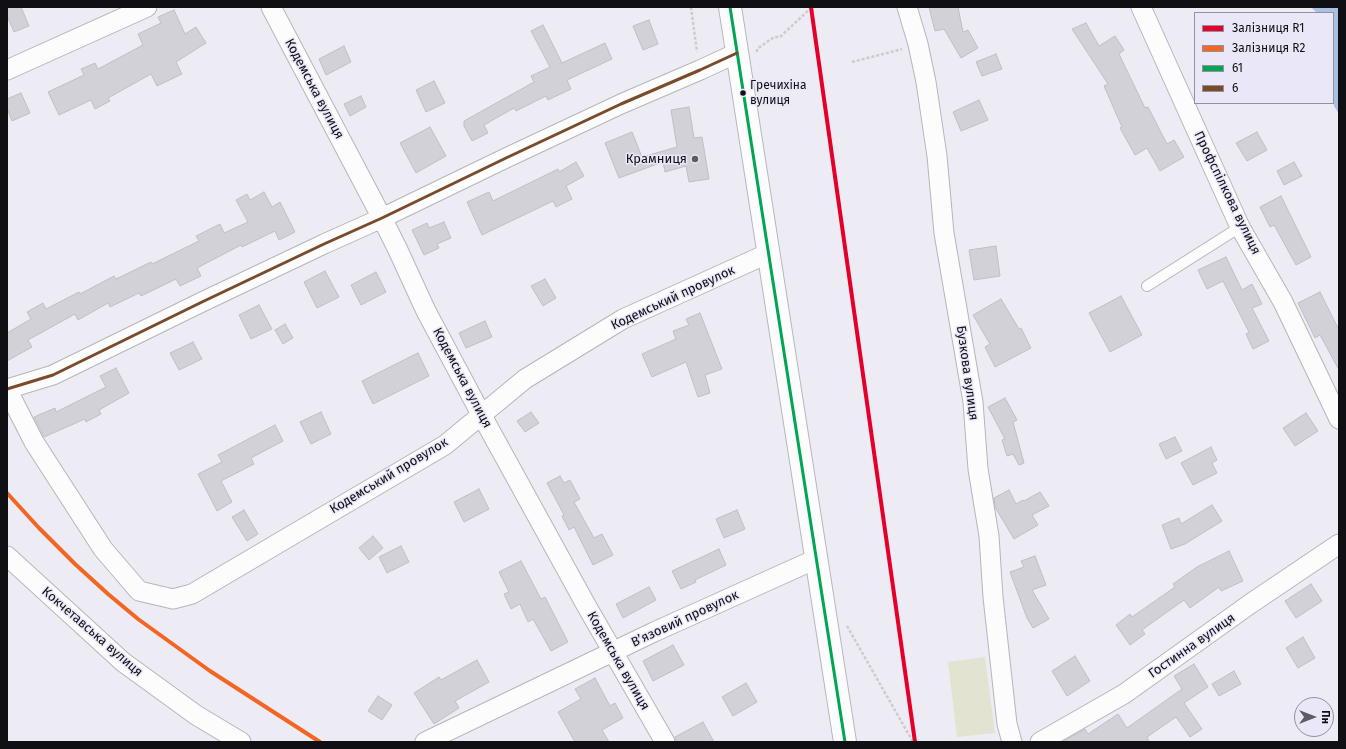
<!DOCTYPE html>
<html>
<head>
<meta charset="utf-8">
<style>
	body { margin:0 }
	#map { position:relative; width:1346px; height:749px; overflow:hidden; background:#edebf4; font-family:"Fira Sans",sans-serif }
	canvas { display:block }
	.frame { position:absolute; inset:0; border:8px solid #100f14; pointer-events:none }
	.legend { position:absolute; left:1194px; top:12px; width:140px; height:92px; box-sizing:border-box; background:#eae7f8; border:1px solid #93919d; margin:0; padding:5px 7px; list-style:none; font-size:12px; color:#100f14 }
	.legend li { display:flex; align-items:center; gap:8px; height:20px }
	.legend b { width:20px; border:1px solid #93919d }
	.north { position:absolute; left:1294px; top:697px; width:40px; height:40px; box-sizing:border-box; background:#eae7f8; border:1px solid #93919d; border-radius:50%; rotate:90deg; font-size:11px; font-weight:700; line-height:16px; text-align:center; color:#100f14 }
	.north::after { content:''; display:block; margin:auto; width:14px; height:18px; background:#5d5c62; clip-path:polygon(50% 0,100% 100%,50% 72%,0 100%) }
</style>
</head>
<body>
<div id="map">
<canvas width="1346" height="749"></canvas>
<div class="frame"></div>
<ul class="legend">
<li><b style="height:5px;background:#e4002b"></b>Залізниця R1</li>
<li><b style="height:5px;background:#f26522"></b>Залізниця R2</li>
<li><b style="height:5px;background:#00a651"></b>61</li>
<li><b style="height:5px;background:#7a4b2a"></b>6</li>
</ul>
<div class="north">Пн</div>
</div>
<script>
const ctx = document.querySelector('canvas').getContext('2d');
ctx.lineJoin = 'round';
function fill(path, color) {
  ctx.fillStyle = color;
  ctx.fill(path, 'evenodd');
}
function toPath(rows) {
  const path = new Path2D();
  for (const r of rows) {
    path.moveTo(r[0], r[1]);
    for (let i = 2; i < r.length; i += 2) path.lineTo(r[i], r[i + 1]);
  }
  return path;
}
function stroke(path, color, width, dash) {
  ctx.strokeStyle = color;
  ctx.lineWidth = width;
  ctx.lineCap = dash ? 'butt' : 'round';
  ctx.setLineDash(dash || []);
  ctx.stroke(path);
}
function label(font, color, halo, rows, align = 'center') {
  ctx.font = font + ' "Fira Sans",sans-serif';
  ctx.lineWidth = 3;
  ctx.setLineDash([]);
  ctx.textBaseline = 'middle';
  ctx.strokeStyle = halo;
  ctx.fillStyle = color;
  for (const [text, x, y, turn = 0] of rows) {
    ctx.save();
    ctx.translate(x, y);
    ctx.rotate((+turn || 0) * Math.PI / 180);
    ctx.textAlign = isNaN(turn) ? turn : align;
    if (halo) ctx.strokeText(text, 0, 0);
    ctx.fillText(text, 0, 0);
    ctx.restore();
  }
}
const green = toPath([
	[985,657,995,733,957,737,948,662]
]);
const water = toPath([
	[1311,7,1339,7,1339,114,1334,106,1333,100,1333,13,1317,13]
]);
const building = toPath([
	[7,7,21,7,29,26,14,32,7,16,7,7],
	[929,7,958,7,963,32,968,30,978,48,961,58,944,29,935,31,929,7],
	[174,10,185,34,196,27,206,43,176,62,182,74,157,86,151,74,108,98,110,101,95,109,91,100,59,115,48,92,84,75,81,69,95,63,98,69,143,45,138,34,161,23,158,17,174,10],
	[649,20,658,44,643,50,633,26,649,20],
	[1086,23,1099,46,1115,36,1124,50,1119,54,1145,108,1148,107,1167,144,1174,140,1184,157,1160,171,1147,148,1135,155,1120,128,1122,127,1104,86,1108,84,1072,29,1086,23],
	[543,25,562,63,605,43,612,59,567,80,571,89,548,100,546,96,516,111,514,108,484,125,488,133,472,141,464,126,464,121,534,82,531,76,550,67,531,31,543,25],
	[344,46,351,62,326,75,319,59,344,46],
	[996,54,1002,69,982,76,976,62,996,54],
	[434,81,445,103,426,112,416,90,434,81],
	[21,93,30,113,12,121,7,108,7,99,21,93],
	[361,96,366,107,350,116,344,104,361,96],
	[979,100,988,120,961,131,953,112,979,100],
	[689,107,694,138,702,137,709,179,689,182,686,166,665,172,663,162,619,178,605,143,632,132,642,157,677,147,671,110,689,107],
	[430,127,446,156,416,173,400,143,430,127],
	[1257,132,1267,150,1247,161,1236,143,1257,132],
	[576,162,584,176,566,186,572,199,556,207,553,201,482,235,467,202,489,192,493,201,558,169,559,172,576,162],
	[1294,162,1302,176,1284,185,1277,171,1294,162],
	[264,192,272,207,280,202,295,232,279,240,275,231,242,247,241,245,197,268,201,276,180,286,176,279,141,296,139,293,110,307,108,303,78,320,75,314,28,340,32,347,7,361,7,333,31,319,27,312,43,303,46,309,79,292,80,294,114,276,116,279,151,262,152,264,199,241,196,236,220,224,224,233,248,222,236,200,247,194,250,200,264,192],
	[1281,196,1311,257,1296,265,1274,225,1270,227,1260,207,1281,196],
	[444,222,451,238,437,244,439,248,424,255,412,230,427,223,429,228,444,222],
	[996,246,1000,276,974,280,969,250,996,246],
	[1226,257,1242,290,1252,284,1262,304,1252,308,1269,341,1253,349,1246,334,1249,332,1223,281,1207,289,1198,270,1226,257],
	[325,271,339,297,317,308,304,282,325,271],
	[376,272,386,292,361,305,351,285,376,272],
	[545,279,556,298,543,306,531,286,545,279],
	[1320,292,1339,330,1339,370,1320,335,1315,338,1298,303,1320,292],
	[1121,296,1142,335,1110,352,1089,313,1121,296],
	[1001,299,1019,329,1021,328,1031,348,995,367,985,347,990,344,973,315,1001,299],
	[259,305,272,329,251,339,239,315,259,305],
	[700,313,722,369,705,375,710,393,698,397,686,362,652,377,642,354,676,339,673,331,689,325,686,319,700,313],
	[485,321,492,337,466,348,459,333,485,321],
	[285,324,293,338,283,344,275,330,285,324],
	[193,342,202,359,179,370,170,353,193,342],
	[418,353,429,376,373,404,362,381,418,353],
	[116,368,129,393,99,410,101,414,86,422,85,419,44,437,34,417,55,408,56,412,106,387,100,376,116,368],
	[1005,398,1017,420,1013,422,1024,463,1019,465,1013,454,1007,456,1002,440,1005,439,988,407,1005,398],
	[321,412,331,434,311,444,300,422,321,412],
	[531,412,539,423,525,432,517,421,531,412],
	[1306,413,1318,431,1295,446,1283,428,1306,413],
	[275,425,283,441,251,458,254,464,221,481,232,502,217,511,198,474,222,462,218,455,275,425],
	[1175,437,1182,451,1166,459,1159,444,1175,437],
	[1211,447,1217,460,1212,463,1217,473,1193,485,1181,463,1211,447],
	[560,476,564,483,570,480,580,499,574,502,594,538,602,534,613,555,593,565,574,527,569,530,562,516,564,515,547,483,560,476],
	[479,489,489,509,464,522,454,502,479,489],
	[1009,490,1016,504,1023,500,1024,501,1040,492,1049,506,1032,515,1038,525,1014,539,995,507,994,498,1009,490],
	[1212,505,1222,521,1185,544,1171,549,1162,525,1179,518,1181,524,1212,505],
	[244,510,258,534,247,541,232,517,244,510],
	[737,510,745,529,724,538,716,519,737,510],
	[373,536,383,548,369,560,359,548,373,536],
	[401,546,409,562,387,573,379,557,401,546],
	[719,549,726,565,695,580,696,582,681,589,672,571,719,549],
	[1229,551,1243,581,1221,591,1219,587,1190,608,1184,600,1142,630,1145,634,1130,645,1116,625,1130,614,1132,617,1175,587,1173,584,1197,567,1229,551],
	[1035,556,1046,585,1032,590,1049,619,1033,628,1027,618,1010,572,1024,567,1021,561,1035,556],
	[521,561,541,599,545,597,568,642,551,651,533,619,528,622,520,604,511,609,504,594,509,592,499,572,521,561],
	[1311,584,1322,601,1296,618,1285,601,1311,584],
	[649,587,656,600,623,618,616,604,649,587],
	[1303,637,1315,658,1298,668,1286,648,1303,637],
	[673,645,684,665,653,681,643,661,673,645],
	[1075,656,1090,681,1067,696,1052,671,1075,656],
	[477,660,489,682,455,701,459,708,434,724,414,693,439,677,441,680,477,660],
	[1194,664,1208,687,1184,703,1202,729,1190,737,1176,717,1147,737,1149,742,1062,742,1085,729,1088,734,1118,714,1127,728,1182,689,1174,676,1194,664],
	[1234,671,1241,684,1219,696,1212,684,1234,671],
	[595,678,610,706,615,703,623,718,602,730,609,742,575,742,558,712,581,699,575,689,595,678],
	[746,683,757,702,733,716,722,697,746,683],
	[378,696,392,705,382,720,368,711,378,696],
	[703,722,714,742,676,742,675,737,703,722]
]);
const path = toPath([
	[691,7,697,52],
	[757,52,757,49,774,37,780,37,812,7],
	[852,62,902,49],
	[847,626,913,742]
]);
const service = toPath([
	[1147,286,1240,227]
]);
const minor = toPath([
	[271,7,382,218,397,248,426,311,481,414,586,605,665,742],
	[907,7,918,44,926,82,937,156,944,233,973,402,978,469,989,536,993,597,1007,724,1012,742],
	[1141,7,1240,227,1283,302,1339,419],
	[7,70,147,7],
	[7,389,34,442,103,549,139,591,173,599,192,594,445,445,525,379,623,319,769,253],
	[7,389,53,375,202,302,324,244,382,218,506,158,621,104,700,70,737,53],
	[7,556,123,662,196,715,241,742],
	[425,742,654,632,816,559],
	[1040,742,1124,694,1250,604,1339,544]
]);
const primary = toPath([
	[730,7,845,742]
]);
const bus1 = toPath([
	[730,7,845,742]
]);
const bus2 = toPath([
	[7,389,53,375,202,302,324,244,382,218,506,158,621,104,700,70,737,53]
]);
const rail1 = toPath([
	[811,7,915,742]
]);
const rail2 = toPath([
	[7,493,39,528,75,564,108,594,138,619,210,671,320,742]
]);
const markers = [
	[743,93,3.5,"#100f14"],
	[695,159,4,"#5d5c62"]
];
const busNames = [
	["Гречихіна",750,86],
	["вулиця",750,101]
];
const streetNames = [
	["Кодемська вулиця",314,89,62],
	["Профспілкова вулиця",1227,193,64],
	["Кодемський провулок",673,298,-25],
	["Бузкова вулиця",967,373,82],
	["Кодемська вулиця",462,378,62],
	["Кодемський провулок",389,476,-31],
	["Вʼязовий провулок",685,619,-25],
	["Кокчетавська вулиця",92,632,41],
	["Гостинна вулиця",1192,646,-35],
	["Кодемська вулиця",618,661,60]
];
const poiNames = [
	["Крамниця",687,159]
];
fill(green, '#e2e4d1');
fill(water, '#a7c2e3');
fill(building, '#d3d1d8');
stroke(building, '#c0bec5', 1);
stroke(service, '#b6b5bb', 12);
stroke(minor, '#b6b5bb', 21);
stroke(primary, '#b6b5bb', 24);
stroke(path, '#ccccce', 2.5, [3, 2]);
stroke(service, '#fcfcfd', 10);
stroke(minor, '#fcfcfd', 19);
stroke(primary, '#fcfcfd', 22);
stroke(bus1, '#00a651', 3);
stroke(bus2, '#7a4b2a', 3);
stroke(rail1, '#e4002b', 4);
stroke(rail2, '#f26522', 4);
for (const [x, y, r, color] of markers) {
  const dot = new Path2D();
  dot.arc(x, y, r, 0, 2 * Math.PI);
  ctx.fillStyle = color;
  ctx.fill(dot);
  stroke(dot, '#eae7f8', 1.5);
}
label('12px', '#100f14', '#eae7f8', busNames, 'left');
label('13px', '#100f14', '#eae7f8', streetNames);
label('13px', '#100f14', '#eae7f8', poiNames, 'right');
</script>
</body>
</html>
